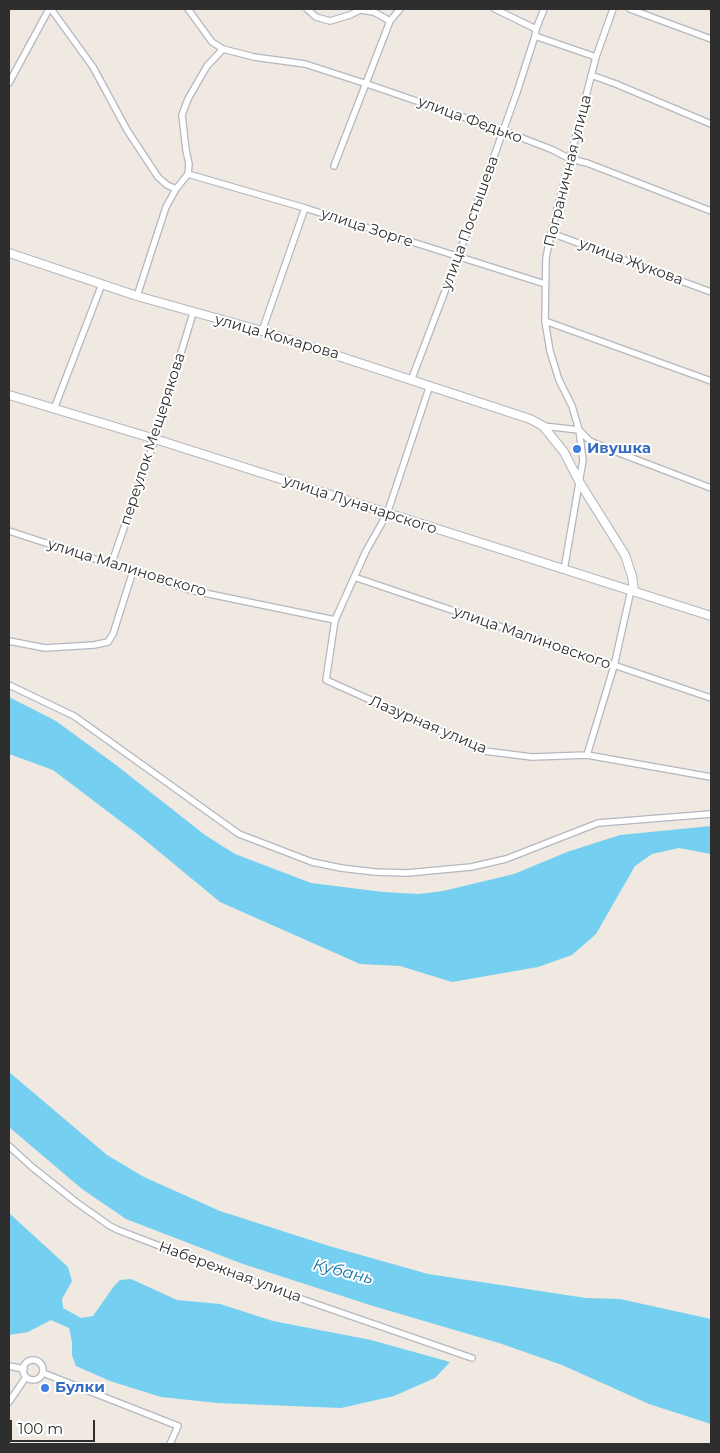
<!DOCTYPE html>
<html>
<head>
<meta charset="utf-8">
<style>
	body { margin:0 }
	#map { position:relative; width:720px; height:1453px; overflow:hidden; background:#efe9e1; font-family:Montserrat,sans-serif }
	canvas { display:block }
	.frame { position:absolute; inset:0; border:10px solid #2e2e2e; pointer-events:none }
	.scale { position:absolute; left:10px; top:1420px; width:85px; height:22px; box-sizing:border-box; border:2px solid #2e2e2e; border-top:0; padding-left:6px; font-size:15px; line-height:18px; white-space:nowrap; color:#2e2e2e; -webkit-text-stroke:4px #fff; paint-order:stroke }
</style>
</head>
<body>
<div id="map">
<canvas width="720" height="1453"></canvas>
<div class="frame"></div>
<div class="scale">100 m</div>
</div>
<script>
const ctx = document.querySelector('canvas').getContext('2d');
ctx.lineJoin = 'round';
function fill(path, color) {
  ctx.fillStyle = color;
  ctx.fill(path, 'evenodd');
}
function toPath(rows) {
  const path = new Path2D();
  for (const r of rows) {
    if (r.length === 3) {
      path.moveTo(r[0] + r[2], r[1]);
      path.arc(r[0], r[1], r[2], 0, 2 * Math.PI);
      continue;
    }
    path.moveTo(r[0], r[1]);
    for (let i = 2; i < r.length; i += 2) path.lineTo(r[i], r[i + 1]);
  }
  return path;
}
function stroke(path, color, width, dash) {
  ctx.strokeStyle = color;
  ctx.lineWidth = width;
  ctx.lineCap = dash ? 'butt' : 'round';
  ctx.setLineDash(dash || []);
  ctx.stroke(path);
}
function label(font, color, halo, rows, align = 'center') {
  ctx.font = font + ' Montserrat,sans-serif';
  ctx.lineWidth = 4;
  ctx.setLineDash([]);
  ctx.textBaseline = 'middle';
  ctx.strokeStyle = halo;
  ctx.fillStyle = color;
  for (const [text, x, y, turn = 0] of rows) {
    ctx.save();
    ctx.translate(x, y);
    ctx.rotate((+turn || 0) * Math.PI / 180);
    ctx.textAlign = isNaN(turn) ? turn : align;
    if (halo) ctx.strokeText(text, 0, 0);
    ctx.fillText(text, 0, 0);
    ctx.restore();
  }
}
const water = toPath([
	[9,697,56,721,116,765,205,835,235,854,311,883,383,892,419,894,443,891,514,874,567,852,620,835,711,826,711,854,679,848,652,854,635,866,596,934,572,955,538,967,452,982,400,966,360,964,220,902,140,836,53,770,9,754],
	[9,1072,107,1155,144,1177,220,1211,329,1246,428,1274,586,1298,620,1299,711,1319,711,1424,649,1404,562,1365,499,1343,373,1306,243,1264,126,1219,82,1189,9,1127],
	[9,1213,68,1267,72,1281,62,1299,63,1308,81,1318,93,1316,114,1286,120,1280,131,1279,177,1300,220,1304,273,1321,371,1340,450,1362,435,1378,394,1396,341,1408,217,1403,161,1397,110,1381,76,1366,72,1355,72,1342,69,1328,51,1320,28,1332,9,1335]
]);
const street = toPath([
	[51,9,93,67,127,130,158,177,167,185,176,189],
	[188,9,212,42,223,49],
	[307,9,316,17,330,21,350,15,360,10,374,12,390,21],
	[495,9,536,29],
	[630,9,711,39],
	[535,36,596,57],
	[591,75,616,84,711,124],
	[9,83,49,9],
	[334,166,390,21,400,9],
	[188,174,305,208,545,284],
	[551,233,711,292],
	[137,296,166,207,176,189,188,174,189,164,186,150,182,115,188,99,207,66,223,49,254,57,305,64,367,84,504,131,553,150,570,159,587,163,711,211],
	[545,321,711,381],
	[262,331,305,208],
	[412,378,458,257,517,92,535,36,536,29,544,9],
	[430,385,387,514,366,551,335,620,326,680,484,751,532,757,587,755,711,777],
	[54,409,102,284],
	[543,426,579,430,590,441,606,448,711,488],
	[9,531,190,590,335,620],
	[111,565,155,439,193,313],
	[564,570,583,460,579,430,572,406,559,380,550,351,545,321,546,258,551,233,596,57,613,9],
	[354,577,711,698],
	[9,641,45,648,94,645,108,642,113,634,133,571],
	[9,685,74,716,239,834,312,862,341,868,375,872,407,873,471,867,506,859,598,823,711,814],
	[587,755,614,666,631,590],
	[9,1146,32,1167,76,1202,110,1226,118,1230,264,1286,472,1358],
	[33,1370,10],
	[9,1366,24,1369],
	[43,1373,178,1426,170,1444],
	[9,1402,26,1377]
]);
const secondary = toPath([
	[9,253,137,296,262,331,530,419,543,426,564,452,580,483,625,555,632,576,634,591],
	[9,395,155,439,711,616]
]);
const markers = [
	[577,449,5,"#3f7fe0"],
	[45,1388,5,"#3f7fe0"]
];
const streetNames = [
	["улица Федько",470,120,20],
	["Пограничная улица",568,171,-76],
	["улица Постышева",470,223,-70],
	["улица Зорге",367,228,18],
	["улица Жукова",631,262,20],
	["улица Комарова",277,337,16],
	["переулок Мещерякова",153,439,-72],
	["улица Луначарского",360,505,18],
	["улица Малиновского",127,568,17],
	["улица Малиновского",532,638,19],
	["Лазурная улица",428,725,23],
	["Набережная улица",230,1272,20]
];
const shopNames = [
	["Ивушка",587,449],
	["Булки",55,1388]
];
const waterNames = [
	["Кубань",343,1272,14]
];
fill(water, '#75cff0');
stroke(street, '#b4b7c1', 8);
stroke(secondary, '#b4b7c1', 10);
stroke(street, '#fff', 5.5);
stroke(secondary, '#fff', 8);
for (const [x, y, r, color] of markers) {
  const dot = new Path2D();
  dot.arc(x, y, r, 0, 2 * Math.PI);
  ctx.fillStyle = color;
  ctx.fill(dot);
  stroke(dot, '#fff', 2);
}
label('15px', '#2e2e2e', '#fff', streetNames);
label('bold 15px', '#366cbe', '#fff', shopNames, 'left');
label('italic 16px', '#0d6fa3', '#fff', waterNames);
</script>
</body>
</html>
